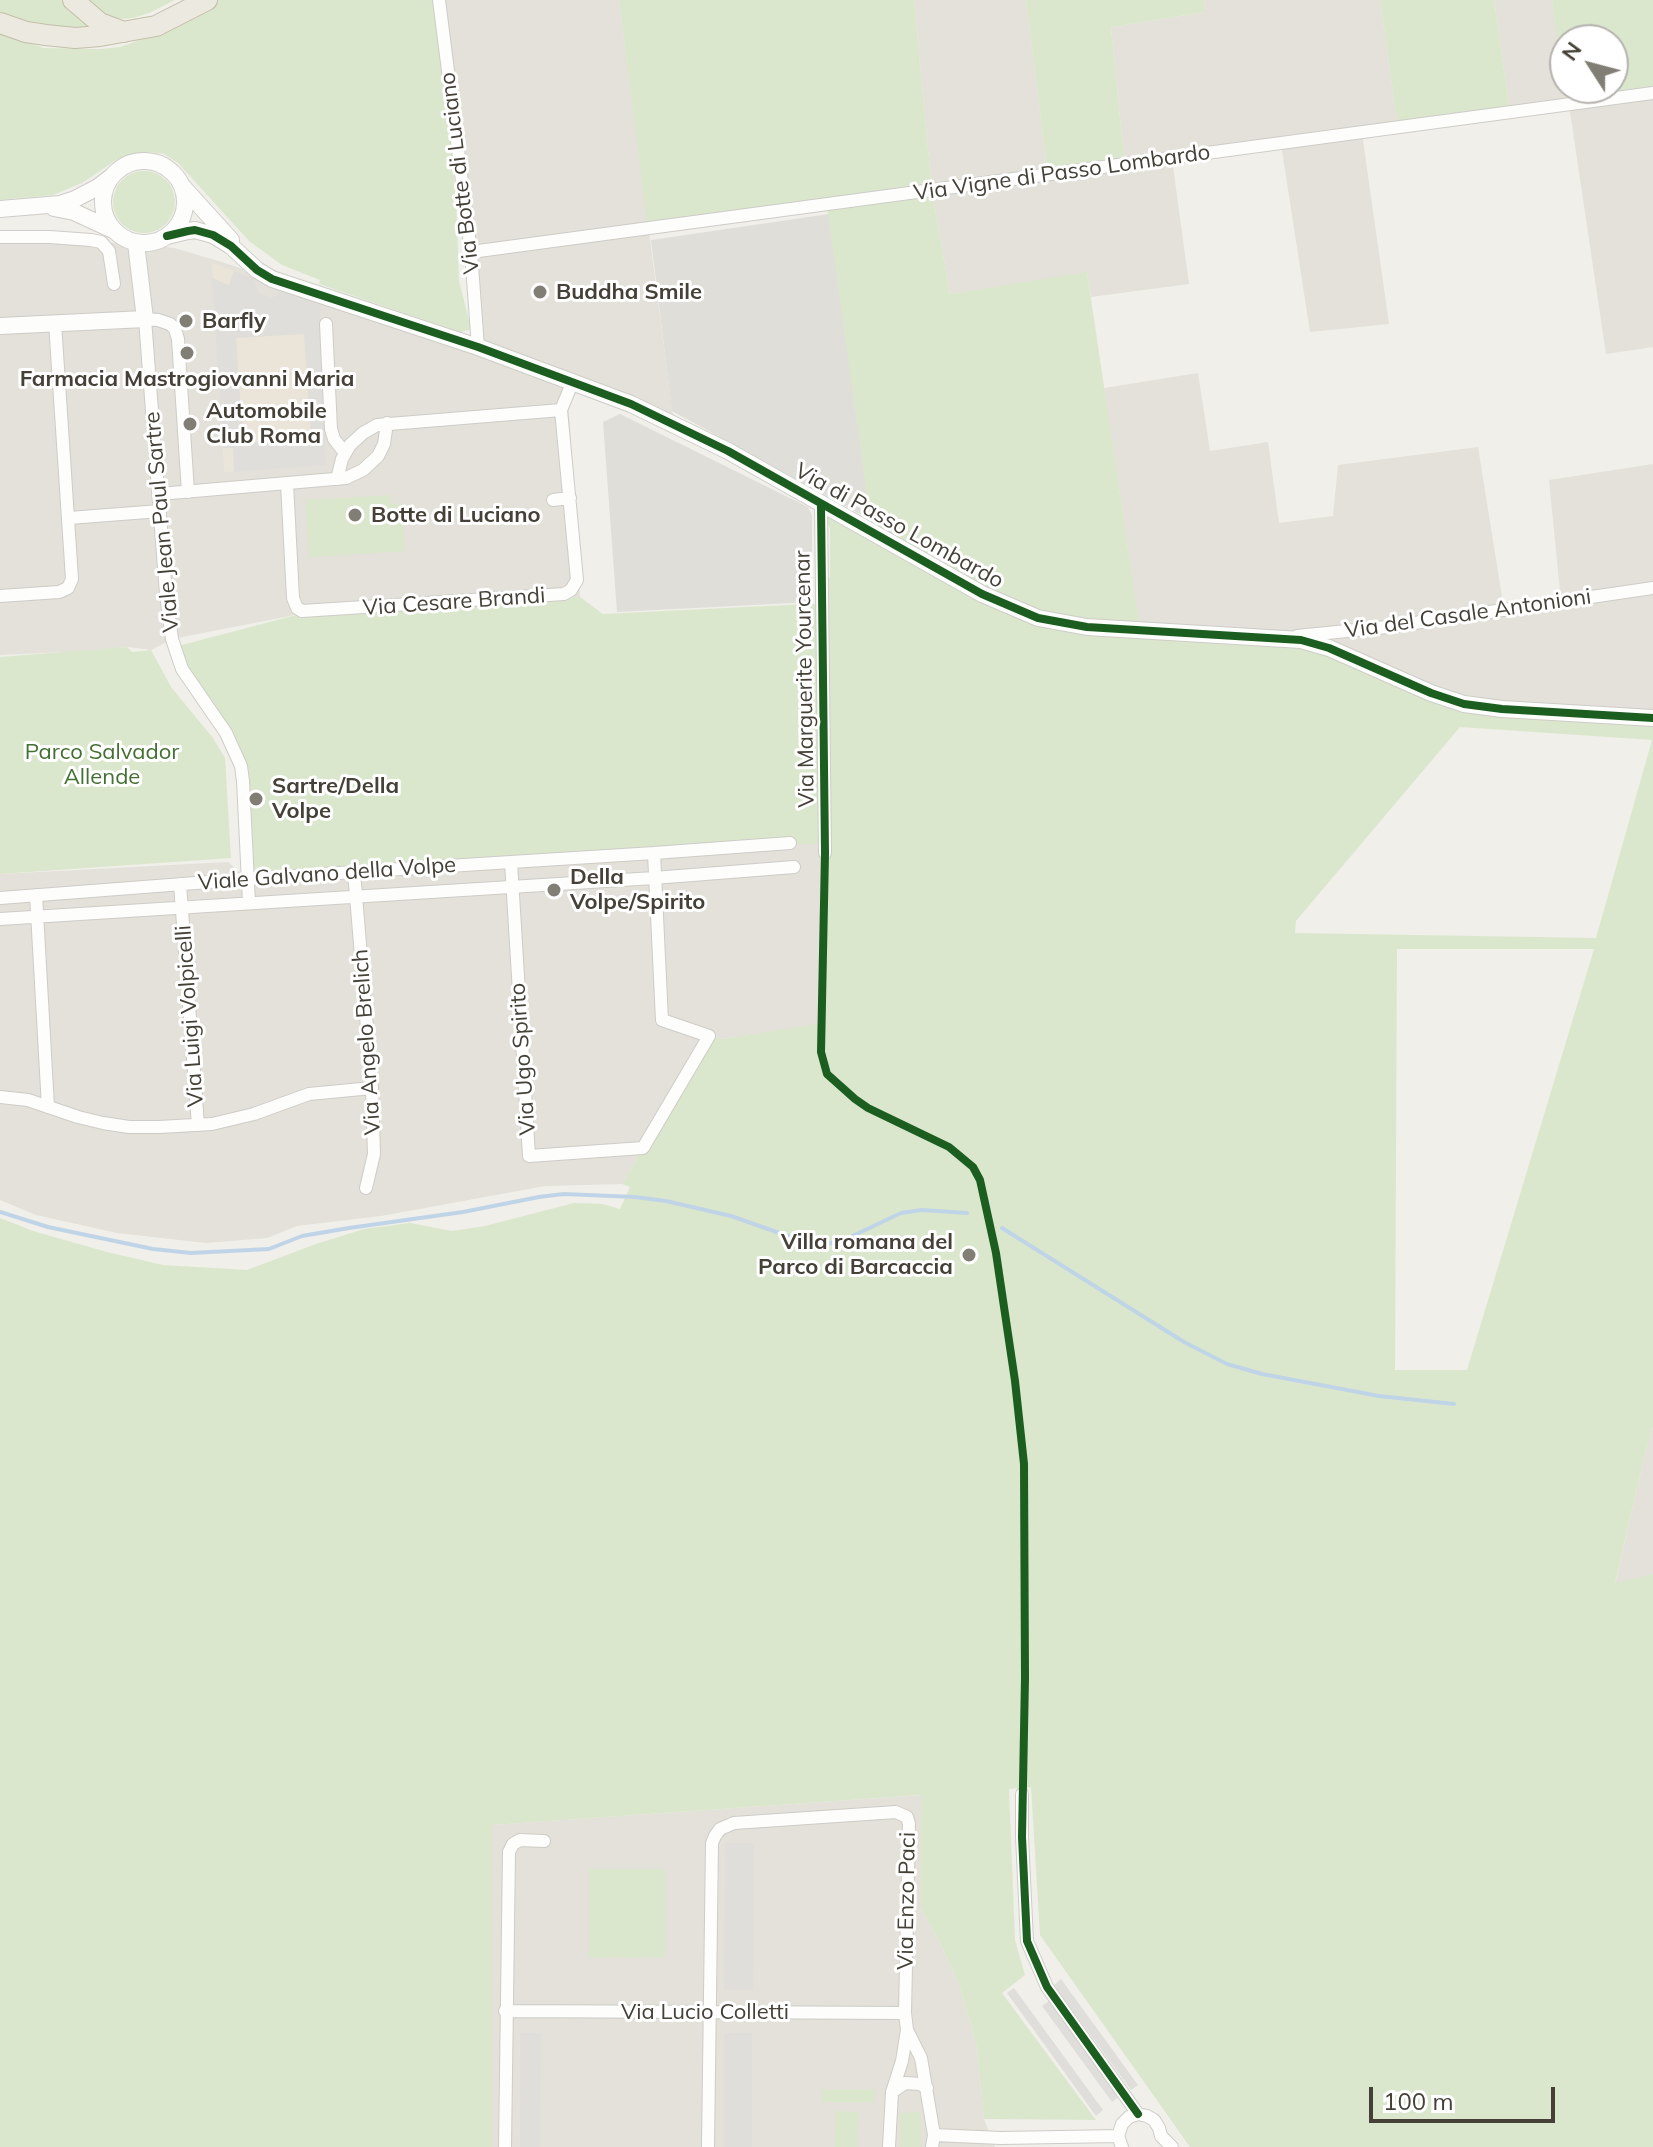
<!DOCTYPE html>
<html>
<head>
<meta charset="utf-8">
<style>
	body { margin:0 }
	#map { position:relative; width:1653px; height:2147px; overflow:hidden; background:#f0efea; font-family:Mulish,sans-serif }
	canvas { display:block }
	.north { position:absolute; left:1549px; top:24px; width:80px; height:80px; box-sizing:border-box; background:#fff; border:2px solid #b5b3af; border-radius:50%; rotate:306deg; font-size:22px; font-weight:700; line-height:32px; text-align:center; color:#454138 }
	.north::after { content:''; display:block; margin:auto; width:28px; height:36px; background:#817e76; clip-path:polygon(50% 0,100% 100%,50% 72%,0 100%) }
	.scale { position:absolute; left:1369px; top:2087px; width:186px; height:36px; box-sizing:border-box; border:4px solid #454138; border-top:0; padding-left:10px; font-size:24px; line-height:28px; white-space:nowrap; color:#454138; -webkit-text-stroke:6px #fff; paint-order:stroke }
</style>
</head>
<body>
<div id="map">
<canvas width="1653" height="2147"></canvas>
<div class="north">N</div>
<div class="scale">100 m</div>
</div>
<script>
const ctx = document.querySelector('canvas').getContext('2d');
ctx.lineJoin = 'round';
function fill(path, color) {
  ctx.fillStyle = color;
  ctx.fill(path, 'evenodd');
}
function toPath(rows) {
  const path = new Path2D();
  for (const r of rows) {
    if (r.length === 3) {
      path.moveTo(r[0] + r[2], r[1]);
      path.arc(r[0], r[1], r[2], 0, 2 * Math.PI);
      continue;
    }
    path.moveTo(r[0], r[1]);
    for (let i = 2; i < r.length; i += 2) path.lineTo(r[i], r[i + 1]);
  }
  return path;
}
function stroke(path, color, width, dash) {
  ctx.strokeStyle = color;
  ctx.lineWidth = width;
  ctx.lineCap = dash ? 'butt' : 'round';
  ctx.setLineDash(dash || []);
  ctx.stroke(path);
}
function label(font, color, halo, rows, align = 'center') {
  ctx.font = font + ' Mulish,sans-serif';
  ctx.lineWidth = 6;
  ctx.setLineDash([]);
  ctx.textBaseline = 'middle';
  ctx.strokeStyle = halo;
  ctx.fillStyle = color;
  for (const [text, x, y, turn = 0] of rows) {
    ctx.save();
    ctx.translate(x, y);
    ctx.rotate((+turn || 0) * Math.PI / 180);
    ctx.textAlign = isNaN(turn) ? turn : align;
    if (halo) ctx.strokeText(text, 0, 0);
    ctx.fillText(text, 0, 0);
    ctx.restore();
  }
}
const residential = toPath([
	[438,0,619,0,674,424,567,380,580,597,300,614,172,639,151,650,127,647,88,651,0,655,0,242,136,243,174,248,222,262,477,347],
	[914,0,1026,0,1047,168,1124,157,1111,27,1205,12,1204,0,1380,0,1398,128,1362,133,1389,324,1310,332,1281,144,1172,159,1189,284,1091,297,1087,273,950,294,932,191],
	[1494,0,1552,0,1565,88,1574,88,1592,102,1653,93,1653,347,1606,354,1569,105,1510,113],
	[1198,373,1210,451,1268,442,1279,523,1333,516,1338,465,1478,447,1504,609,1561,601,1549,480,1653,464,1653,718,1502,709,1140,630,1104,388],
	[825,842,821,1024,724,1039,709,1036,622,1184,545,1186,381,1216,297,1226,267,1238,206,1243,117,1233,36,1215,0,1200,0,874,228,862,248,879],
	[1653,1427,1653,1574,1615,1584,1644,1458],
	[922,1795,921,1908,942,1947,960,1987,977,2047,984,2119,995,2147,492,2147,491,1825]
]);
const commercial = toPath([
	[212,263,254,278,259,293,272,298,285,289,320,301,326,465,224,472]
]);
const industrial = toPath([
	[829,214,871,520,672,411,651,240],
	[620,414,808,507,812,515,812,602,617,612,603,422]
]);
const green = toPath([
	[0,0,62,0,66,5,94,26,72,30,30,24,0,14],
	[79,0,175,0,149,13,133,18,121,19,111,18],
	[214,0,434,0,456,196,459,281,471,328,469,330,460,332,319,284,320,280,282,265,249,241,178,163,164,154,150,152,125,156,116,160,82,183,53,195,0,200,0,33,44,48,100,49,120,47,146,38,171,26],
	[619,0,914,0,932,191,950,294,1087,272,1139,622,1063,617,1042,613,1007,599,942,564,942,551,938,546,927,556,871,524,827,205,648,229],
	[1026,0,1204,0,1205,12,1111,27,1124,157,1047,168],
	[1380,0,1494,0,1510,113,1398,128],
	[1552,0,1653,0,1653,93,1592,102,1574,88,1613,88,1613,40,1565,40,1565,82,1563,80],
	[144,202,31],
	[390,495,391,504,402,504,405,551,309,557,306,500],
	[830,516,1010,615,1034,624,1273,641,1329,652,1434,700,1653,723,1653,1427,1644,1458,1615,1583,1653,1574,1653,2147,1190,2147,1040,1935,1031,1787,1009,1789,1015,1940,1025,1975,1002,1993,1096,2120,984,2119,977,2047,960,1987,942,1947,921,1908,921,1795,492,1825,492,2147,0,2147,0,1218,33,1231,107,1252,163,1265,247,1270,316,1244,364,1229,410,1223,452,1231,485,1226,574,1203,602,1204,620,1209,630,1187,622,1184,709,1036,724,1039,821,1023,824,843,248,879,241,766,174,647,300,614,580,597,603,614,827,603,825,578,830,578,830,528,826,520],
	[1460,727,1652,740,1596,938,1295,933,1296,921],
	[1397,949,1594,949,1467,1370,1395,1370],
	[127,647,132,652,151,650,171,687,213,738,225,758,231,858,0,874,0,657],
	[589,1869,665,1869,665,1957,589,1958],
	[822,2089,876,2090,873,2103,822,2102],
	[836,2111,858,2112,857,2147,835,2147],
	[921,2112,921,2147,900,2147,900,2113]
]);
const parking = toPath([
	[234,271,254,278,259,293,272,298,285,289,320,301,326,465,234,472,233,448,223,448,212,278,229,285],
	[304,334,311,439,243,443,236,338],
	[725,1843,754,1843,753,1990,724,1990],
	[1061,1979,1138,2085,1131,2090,1054,1985],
	[1014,1988,1103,2110,1096,2116,1007,1993],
	[1049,2001,1119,2097,1112,2102,1042,2006],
	[520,2033,541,2033,540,2147,520,2147],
	[724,2033,752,2033,752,2147,724,2147]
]);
const stream = toPath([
	[0,1212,48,1227,153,1249,191,1253,269,1249,302,1236,349,1228,463,1212,539,1197,564,1194,635,1197,666,1201,731,1216,805,1242,822,1245,844,1240,901,1213,922,1210,967,1213],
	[1002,1228,1184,1342,1227,1364,1262,1374,1379,1396,1454,1404]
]);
const minor = toPath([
	[439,0,471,252,478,347],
	[0,237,50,237,91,240,101,242,109,251,114,284],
	[471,252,1653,93],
	[326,324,331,429,334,439,345,453],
	[337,479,342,459,350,445,363,433,377,425,561,410],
	[287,483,293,598,297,608,302,611,564,594,571,590,577,580,561,410,573,381],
	[188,492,178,339,175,329,170,324,158,320,145,319,166,594,172,639,182,669,226,733,241,766,243,781,249,903],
	[159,494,346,478,363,470,378,456,384,444,387,423],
	[553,500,570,498],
	[821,505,825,853],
	[69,518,160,511],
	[0,596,59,592,68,588,72,579,55,323],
	[1297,636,1387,627,1653,588],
	[654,853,790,843],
	[354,872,372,1088,374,1154,366,1188],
	[180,884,198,1125],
	[36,895,48,1107],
	[0,898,248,879,354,872,511,862,654,853,662,1020,709,1036,643,1148,529,1156,511,862],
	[0,919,654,878,794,867],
	[0,1097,28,1100,78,1117,103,1123,129,1127,159,1127,212,1124,254,1114,309,1094,372,1088],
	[1022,1794,1022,1837,1027,1941,1047,1987,1138,2114],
	[505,2011,905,2013],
	[907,2030,921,2058,934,2135,932,2147],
	[892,2092,905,2083,920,2084,927,2088],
	[934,2135,1001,2138,1118,2136],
	[505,2147,509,1852,513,1844,520,1840,544,1841],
	[708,2147,712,1843,715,1836,720,1829,734,1823,896,1812,907,1817,909,1824,905,2013,907,2030,902,2061,892,2092,889,2147],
	[1122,2147,1118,2136,1122,2124,1129,2117,1138,2114,1147,2116,1154,2120,1159,2128,1161,2136,1172,2147]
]);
const tertiary = toPath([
	[144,202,41],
	[182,186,231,240],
	[54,208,74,212,113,230],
	[0,209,60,204,75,199,98,187,111,177],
	[167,236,188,231,195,230,213,235,231,246,257,270,272,279,478,347,631,404,728,451,982,594,1038,618,1087,627,1301,640,1329,648,1431,693,1464,704,1502,709,1653,718],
	[0,326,145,319,136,243]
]);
const trunk = toPath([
	[73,0,100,23,124,32],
	[0,23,26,32,46,35,75,38,100,36,156,26,207,0]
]);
const cycleway = toPath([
	[167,236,188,231,195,230,213,235,231,246,257,270,272,279,478,347,631,404,728,451,982,594,1038,618,1087,627,1301,640,1329,648,1431,693,1464,704,1502,709,1653,718],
	[821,505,825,853,821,1052,827,1074,855,1099,868,1108,949,1147,973,1167,980,1180,996,1253,1015,1381,1024,1464,1025,1678,1022,1837,1027,1941,1047,1987,1138,2114]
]);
const markers = [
	[540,292,8,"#817e76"],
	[186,321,8,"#817e76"],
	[187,353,8,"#817e76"],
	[190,424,8,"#817e76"],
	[355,515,8,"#817e76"],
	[256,799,8,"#817e76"],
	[554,890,8,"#817e76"],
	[969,1255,8,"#817e76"]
];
const streetNames = [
	["Via Botte di Luciano",460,173,-97],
	["Via Vigne di Passo Lombardo",1062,173,-8],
	["Viale Jean Paul Sartre",162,522,-95],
	["Via di Passo Lombardo",899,526,29],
	["Via Cesare Brandi",454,602,-4],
	["Via del Casale Antonioni",1468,614,-8],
	["Via Marguerite Yourcenar",805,679,-91],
	["Viale Galvano della Volpe",327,874,-4],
	["Via Luigi Volpicelli",190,1016,-94],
	["Via Angelo Brelich",367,1042,-94],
	["Via Ugo Spirito",523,1059,-94],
	["Via Enzo Paci",907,1901,-89],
	["Via Lucio Colletti",705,2012]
];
const poiNames = [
	["Buddha Smile",556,292],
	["Barfly",202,321],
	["Farmacia Mastrogiovanni Maria",187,379,"center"],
	["Automobile",206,411],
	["Club Roma",206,436],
	["Botte di Luciano",371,515],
	["Sartre/Della",272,786],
	["Volpe",272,811],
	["Della",570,877],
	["Volpe/Spirito",570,902],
	["Villa romana del",953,1242,"right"],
	["Parco di Barcaccia",953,1267,"right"]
];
const parkNames = [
	["Parco Salvador",102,752],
	["Allende",102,777]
];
fill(residential, '#e3e1d9');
fill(commercial, '#eae5d8');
fill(industrial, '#e0ded9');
fill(green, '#dbe7cd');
fill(parking, '#dfdeda');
stroke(stream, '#c0d4e8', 4);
stroke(minor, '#ceccc8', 14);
stroke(tertiary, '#ceccc8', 18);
stroke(trunk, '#c5bea9', 22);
stroke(minor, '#fdfdfc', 12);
stroke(tertiary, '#fdfdfc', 16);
stroke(trunk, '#eceae0', 20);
stroke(cycleway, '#1b5e20', 8);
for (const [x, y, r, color] of markers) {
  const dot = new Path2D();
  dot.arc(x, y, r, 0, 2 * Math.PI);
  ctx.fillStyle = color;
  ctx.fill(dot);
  stroke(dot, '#fff', 3);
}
label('22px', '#454138', '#fff', streetNames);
label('bold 22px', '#454138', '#fff', poiNames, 'left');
label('22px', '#436f32', '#fff', parkNames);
</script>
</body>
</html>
